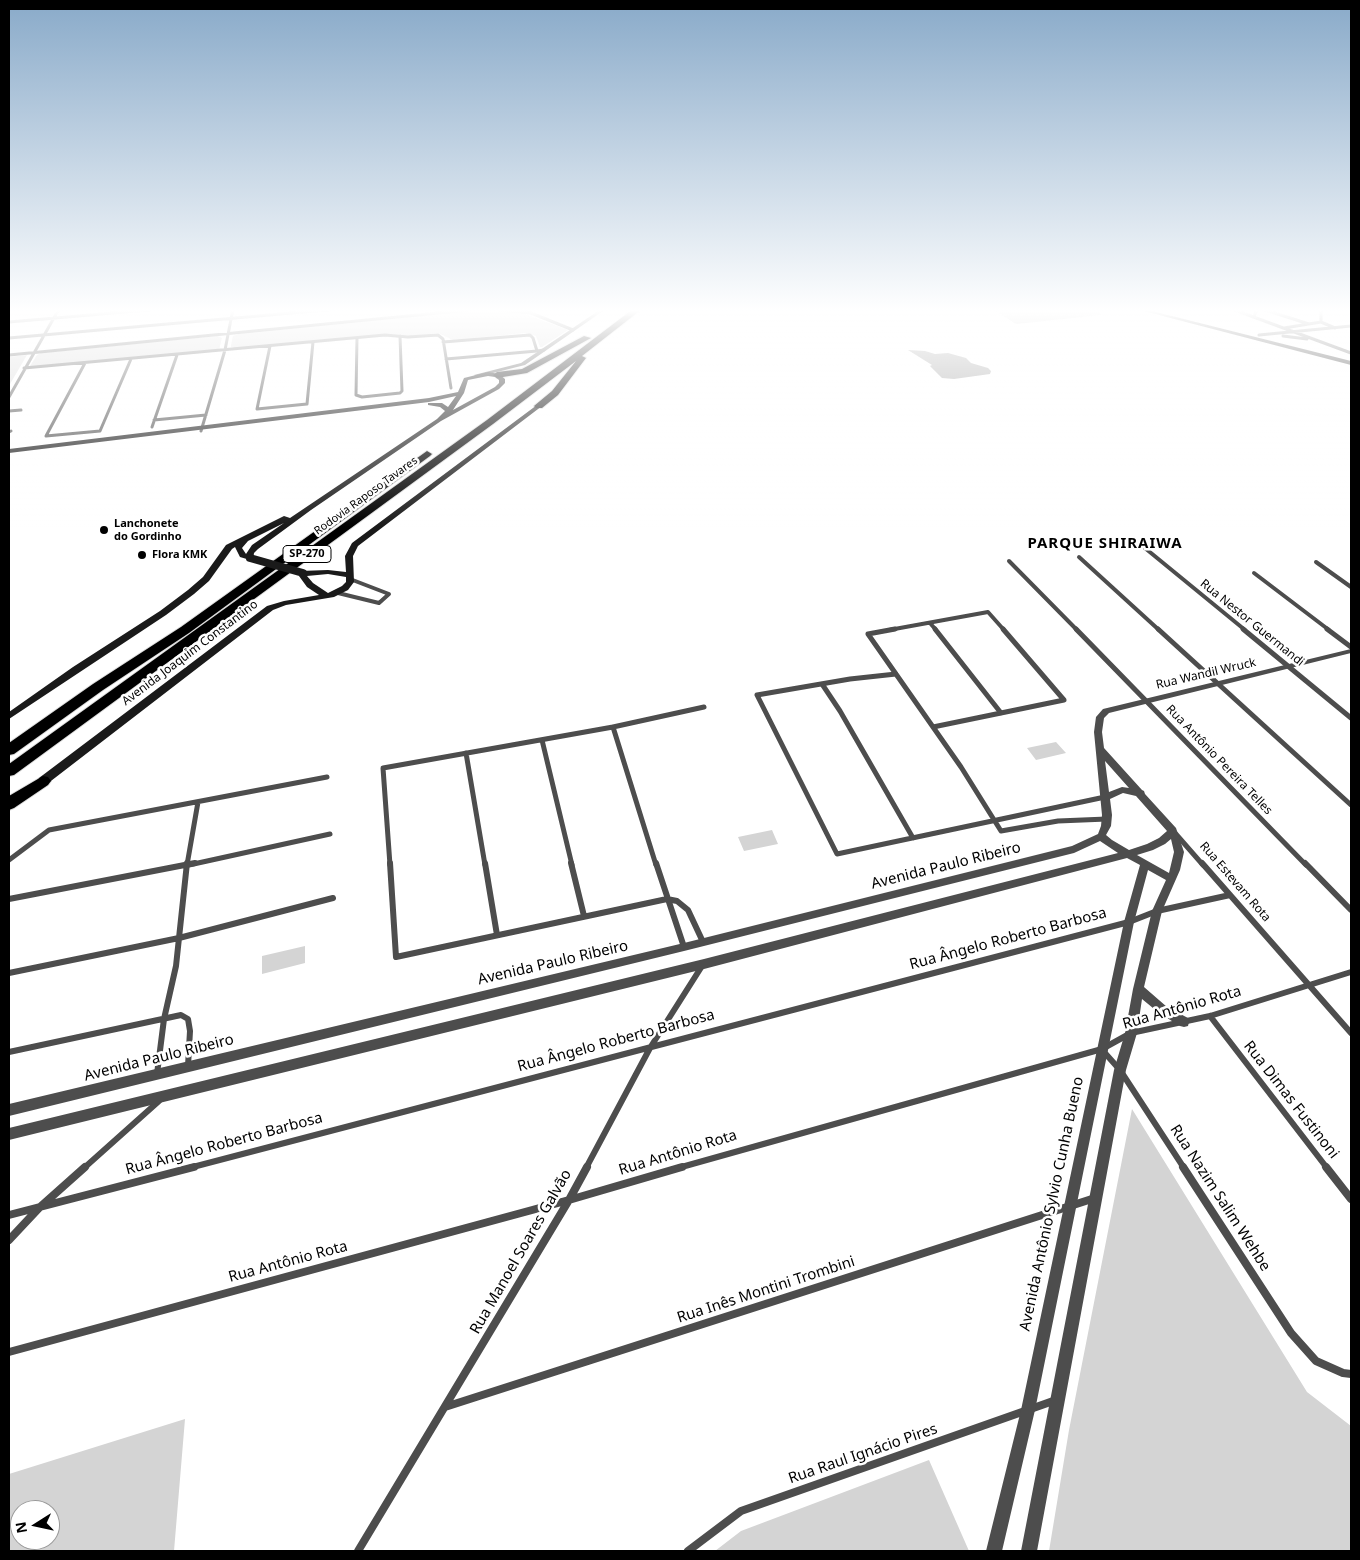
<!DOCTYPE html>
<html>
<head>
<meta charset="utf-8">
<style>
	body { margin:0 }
	#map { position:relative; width:1360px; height:1560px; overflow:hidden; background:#fff; font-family:"Noto Sans",sans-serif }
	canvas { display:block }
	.frame { position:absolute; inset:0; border:10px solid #000; pointer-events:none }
	.north { position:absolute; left:10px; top:1500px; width:50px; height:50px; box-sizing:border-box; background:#fff; border:1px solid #999; border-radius:50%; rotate:260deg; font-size:14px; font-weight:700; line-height:20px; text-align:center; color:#000 }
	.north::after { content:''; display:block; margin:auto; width:18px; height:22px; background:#000; clip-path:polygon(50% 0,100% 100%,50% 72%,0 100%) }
</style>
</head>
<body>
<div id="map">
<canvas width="1360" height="1560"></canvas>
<div class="frame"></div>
<div class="north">N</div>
</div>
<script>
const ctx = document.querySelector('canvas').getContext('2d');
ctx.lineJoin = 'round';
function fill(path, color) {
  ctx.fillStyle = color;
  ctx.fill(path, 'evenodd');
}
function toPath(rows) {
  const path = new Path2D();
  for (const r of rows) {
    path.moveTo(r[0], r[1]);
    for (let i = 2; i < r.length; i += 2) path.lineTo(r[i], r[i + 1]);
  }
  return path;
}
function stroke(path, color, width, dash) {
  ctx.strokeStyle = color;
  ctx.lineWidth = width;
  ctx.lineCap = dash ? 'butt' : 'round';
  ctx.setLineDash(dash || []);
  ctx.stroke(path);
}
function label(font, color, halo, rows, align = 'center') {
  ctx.font = font + ' "Noto Sans",sans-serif';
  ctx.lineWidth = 5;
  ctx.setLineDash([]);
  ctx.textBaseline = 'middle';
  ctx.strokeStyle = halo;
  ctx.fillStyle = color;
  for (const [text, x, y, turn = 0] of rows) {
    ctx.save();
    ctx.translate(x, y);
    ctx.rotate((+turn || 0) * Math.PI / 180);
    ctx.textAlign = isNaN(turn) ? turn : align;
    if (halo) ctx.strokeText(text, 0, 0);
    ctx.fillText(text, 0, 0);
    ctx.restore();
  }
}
const green = toPath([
	[482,310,522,313,568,330,542,347,540,347,536,336,525,333,453,340,438,333,411,336,389,334,235,348,231,347,231,345,233,336,239,334],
	[218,336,222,338,219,350,32,367,30,366,37,355,41,353],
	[27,355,10,384,9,384,9,357],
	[1056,742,1066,753,1036,760,1027,748],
	[772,830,778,844,744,851,738,837],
	[305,946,305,963,262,974,262,956],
	[1132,1109,1307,1392,1351,1426,1351,1551,1049,1551,1069,1430],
	[185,1419,174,1551,9,1551,9,1474],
	[20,1510,50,1510,50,1540,20,1540],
	[929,1460,969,1551,715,1551,741,1531]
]);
const water = toPath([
	[908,350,925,351,935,354,948,353,966,358,971,363,988,368,991,371,990,374,954,379,942,378,930,366,932,365]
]);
const building = toPath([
	[993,309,1100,309,1101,315,1016,324]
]);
const minorFar4 = toPath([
	[488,309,531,313,573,330],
	[1232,309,1351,353],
	[1262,309,1309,324],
	[1321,309,1321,322],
	[1254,317,1257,309],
	[9,322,159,309],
	[1321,322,1335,328],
	[1284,328,1321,322],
	[1259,335,1351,326],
	[1283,336,1307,339],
	[9,338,337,309],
	[357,338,356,395,362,397,400,393,402,391,400,336],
	[443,342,530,335,533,338,537,351,544,350],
	[270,346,257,409,307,404,313,342],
	[9,355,479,309],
	[446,359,537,351],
	[24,368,385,335,408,337,438,335,443,339,451,388],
	[9,397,59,309],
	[9,411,21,410],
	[154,420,206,415],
	[152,427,177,355],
	[201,431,225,350,233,309],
	[9,432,11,431],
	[46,436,100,431,131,359],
	[46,436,85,363]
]);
const minorFar3 = toPath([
	[1140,544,1245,630],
	[1079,557,1159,630],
	[1009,561,1077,630],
	[1316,562,1351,587],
	[1254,573,1329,630],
	[338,593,379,603,389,594,350,579],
	[930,623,936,630],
	[889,630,988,612,1004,630]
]);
const minorFar2 = toPath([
	[895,629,868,634,933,727],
	[935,629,1001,713],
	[1076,629,1306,865],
	[1158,629,1351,805],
	[1243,629,1351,718],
	[1327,629,1351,647],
	[896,674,850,679,757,695,837,854,1105,797],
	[822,684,840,711,913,838],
	[613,727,656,865],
	[933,727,961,767,1001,831,1058,821,1107,819],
	[933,727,1064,700,1003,629],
	[542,740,572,865],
	[466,753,485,865],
	[1175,833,1203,865],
	[9,860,49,830,327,777],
	[187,865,198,802],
	[189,865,330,834],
	[390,865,383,768,613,727,704,707]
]);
const minorFar1 = toPath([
	[390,863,396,957,667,899,677,901,688,910,703,942],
	[485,863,497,935],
	[571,863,584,916],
	[656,863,684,947],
	[1202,863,1351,1033],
	[1305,863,1351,910],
	[9,899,195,863],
	[9,973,179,938,333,898],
	[1210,1016,1327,1168],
	[9,1052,181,1015,188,1019,190,1031,188,1066],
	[1104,1052,1120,1070,1184,1168],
	[157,1074,164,1019,176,966,187,863],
	[84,1168,159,1101],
	[189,1168,1129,922,1157,911,1230,895],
	[586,1168,650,1048,702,966],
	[678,1168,1102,1049,1131,1033,1210,1016,1351,972]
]);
const minor = toPath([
	[1183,1167,1291,1333,1316,1361,1343,1373,1351,1374],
	[1326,1167,1351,1199],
	[9,1215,194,1167],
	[9,1240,39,1208,85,1167],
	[9,1352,569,1200,682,1167],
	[445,1407,1095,1198],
	[358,1551,569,1200,587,1167],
	[688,1551,741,1511,1056,1400]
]);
const tertiary = toPath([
	[601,309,606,309,525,365,477,377,474,375,521,363,601,309],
	[1351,649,1351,653,1109,713,1104,718,1102,732,1104,748,1142,790,1144,791,1145,794,1176,828,1184,852,1180,870,1162,911,1144,987,1167,1007,1188,1018,1189,1022,1188,1026,1184,1027,1180,1026,1159,1013,1142,999,1137,1033,1126,1070,1037,1551,1021,1551,1114,1070,1125,1033,1133,989,1152,911,1166,880,1148,870,1134,922,1035,1410,1002,1551,986,1551,1021,1410,1124,922,1140,865,1127,858,704,969,9,1140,9,1128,704,959,1118,853,1100,841,1074,853,684,951,9,1116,9,1104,684,943,1072,846,1098,834,1101,826,1102,815,1094,732,1096,717,1103,709,1351,649],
	[1105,761,1129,788,1122,787,1109,792,1105,761],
	[1123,793,1136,796,1167,831,1159,838,1147,844,1129,850,1112,840,1106,835,1111,826,1112,815,1110,799,1123,793],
	[1171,839,1174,852,1169,873,1137,855,1153,850,1165,844,1171,839]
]);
const secondary = toPath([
	[1136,309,1144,309,1351,361,1351,365,1136,309],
	[488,372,499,374,505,379,505,383,499,389,441,421,311,510,258,549,254,553,253,560,250,560,240,557,235,547,232,549,209,581,194,594,166,615,9,719,9,712,73,667,160,611,188,590,203,577,226,545,284,516,290,518,437,419,445,411,440,407,428,405,428,403,442,403,448,407,456,396,429,402,9,453,9,449,429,398,458,392,464,378,488,372],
	[488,376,495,377,499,380,499,383,495,387,453,410,464,393,468,380,488,376],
	[284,523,252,545,246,554,242,548,248,541,284,523],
	[537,405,542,406,358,546,353,556,354,582,348,590,334,597,286,605,273,610,47,784,39,784,38,781,39,778,267,606,284,601,319,595,307,587,299,576,300,571,328,570,346,572,345,556,352,543,537,405],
	[328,574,346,577,346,582,342,586,328,593,313,583,307,576,328,574]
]);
const motorway = toPath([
	[633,309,642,309,582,356,586,358,558,395,542,408,536,408,534,406,552,391,576,361,493,424,14,775,9,776,9,764,487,420,633,309],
	[584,336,591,338,527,373,497,378,493,375,497,372,522,369,584,336],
	[427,451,432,454,430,456,189,633,103,690,14,754,9,755,9,743,93,684,181,627,427,451],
	[43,776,48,777,51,781,48,785,14,808,9,810,9,796,43,776]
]);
const secondaryBridge = toPath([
	[250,558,303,573]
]);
const markers = [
	[104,530,5,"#000"],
	[142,555,5,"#000"]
];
const farStreetnames = [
	["Rodovia Raposo Tavares",366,496,-36]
];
const farPoinames = [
	["Lanchonete",114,524],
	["do Gordinho",114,537],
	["Flora KMK",152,555]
];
const shields = [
	[307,554,48]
];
const shieldNames = [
	["SP-270",307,554]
];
const streetNames = [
	["Rua Nestor Guermandi",1252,623,39],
	["Avenida Joaquim Constantino",190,653,-37],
	["Rua Wandil Wruck",1206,674,-13],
	["Rua Antônio Pereira Telles",1219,760,46],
	["Rua Estevam Rota",1235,882,49]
];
const farDistrictnames = [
	["PARQUE SHIRAIWA",1105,544]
];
const nearStreetnames = [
	["Avenida Paulo Ribeiro",946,866,-14],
	["Rua Ângelo Roberto Barbosa",1008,939,-15],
	["Avenida Paulo Ribeiro",553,963,-13],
	["Rua Antônio Rota",1182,1008,-16],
	["Rua Ângelo Roberto Barbosa",616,1041,-15],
	["Avenida Paulo Ribeiro",159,1058,-14],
	["Rua Dimas Fustinoni",1291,1100,52],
	["Rua Ângelo Roberto Barbosa",224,1144,-15],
	["Rua Antônio Rota",678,1153,-17],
	["Rua Nazim Salim Wehbe",1220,1198,57],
	["Avenida Antônio Sylvio Cunha Bueno",1052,1204,-78],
	["Rua Manoel Soares Galvão",521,1252,-60],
	["Rua Antônio Rota",288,1262,-15],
	["Rua Inês Montini Trombini",766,1290,-18],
	["Rua Raul Ignácio Pires",863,1454,-19]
];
fill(green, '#d4d4d4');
fill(water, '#9b9b9b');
fill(building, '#bdbdbd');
stroke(motorway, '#dbdbdb', 2);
stroke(minorFar4, '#4d4d4d', 3);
stroke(minorFar3, '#4d4d4d', 4);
stroke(minorFar2, '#4d4d4d', 5);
stroke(minorFar1, '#4d4d4d', 6);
stroke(minor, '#4d4d4d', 8);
fill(tertiary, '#4d4d4d');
fill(secondary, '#1a1a1a');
fill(motorway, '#000');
stroke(secondaryBridge, '#1a1a1a', 8);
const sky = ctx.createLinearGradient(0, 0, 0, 527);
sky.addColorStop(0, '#89aac9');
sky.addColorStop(0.59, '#fff');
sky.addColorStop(1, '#ffffff00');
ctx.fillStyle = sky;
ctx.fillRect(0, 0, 1360, 527);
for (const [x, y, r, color] of markers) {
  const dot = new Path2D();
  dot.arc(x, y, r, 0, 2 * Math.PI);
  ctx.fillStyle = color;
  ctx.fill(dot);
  stroke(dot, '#fff', 2);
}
label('11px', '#000', '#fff', farStreetnames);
label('bold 11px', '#000', '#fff', farPoinames, 'left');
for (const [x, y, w] of shields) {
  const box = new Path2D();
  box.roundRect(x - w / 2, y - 8.5, w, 17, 4);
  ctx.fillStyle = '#fff';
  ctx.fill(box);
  stroke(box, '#000', 1);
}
label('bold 11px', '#000', null, shieldNames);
label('12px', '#000', '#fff', streetNames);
ctx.letterSpacing = '1px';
label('bold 15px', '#000', '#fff', farDistrictnames);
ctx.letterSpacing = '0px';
label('15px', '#000', '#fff', nearStreetnames);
</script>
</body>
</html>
